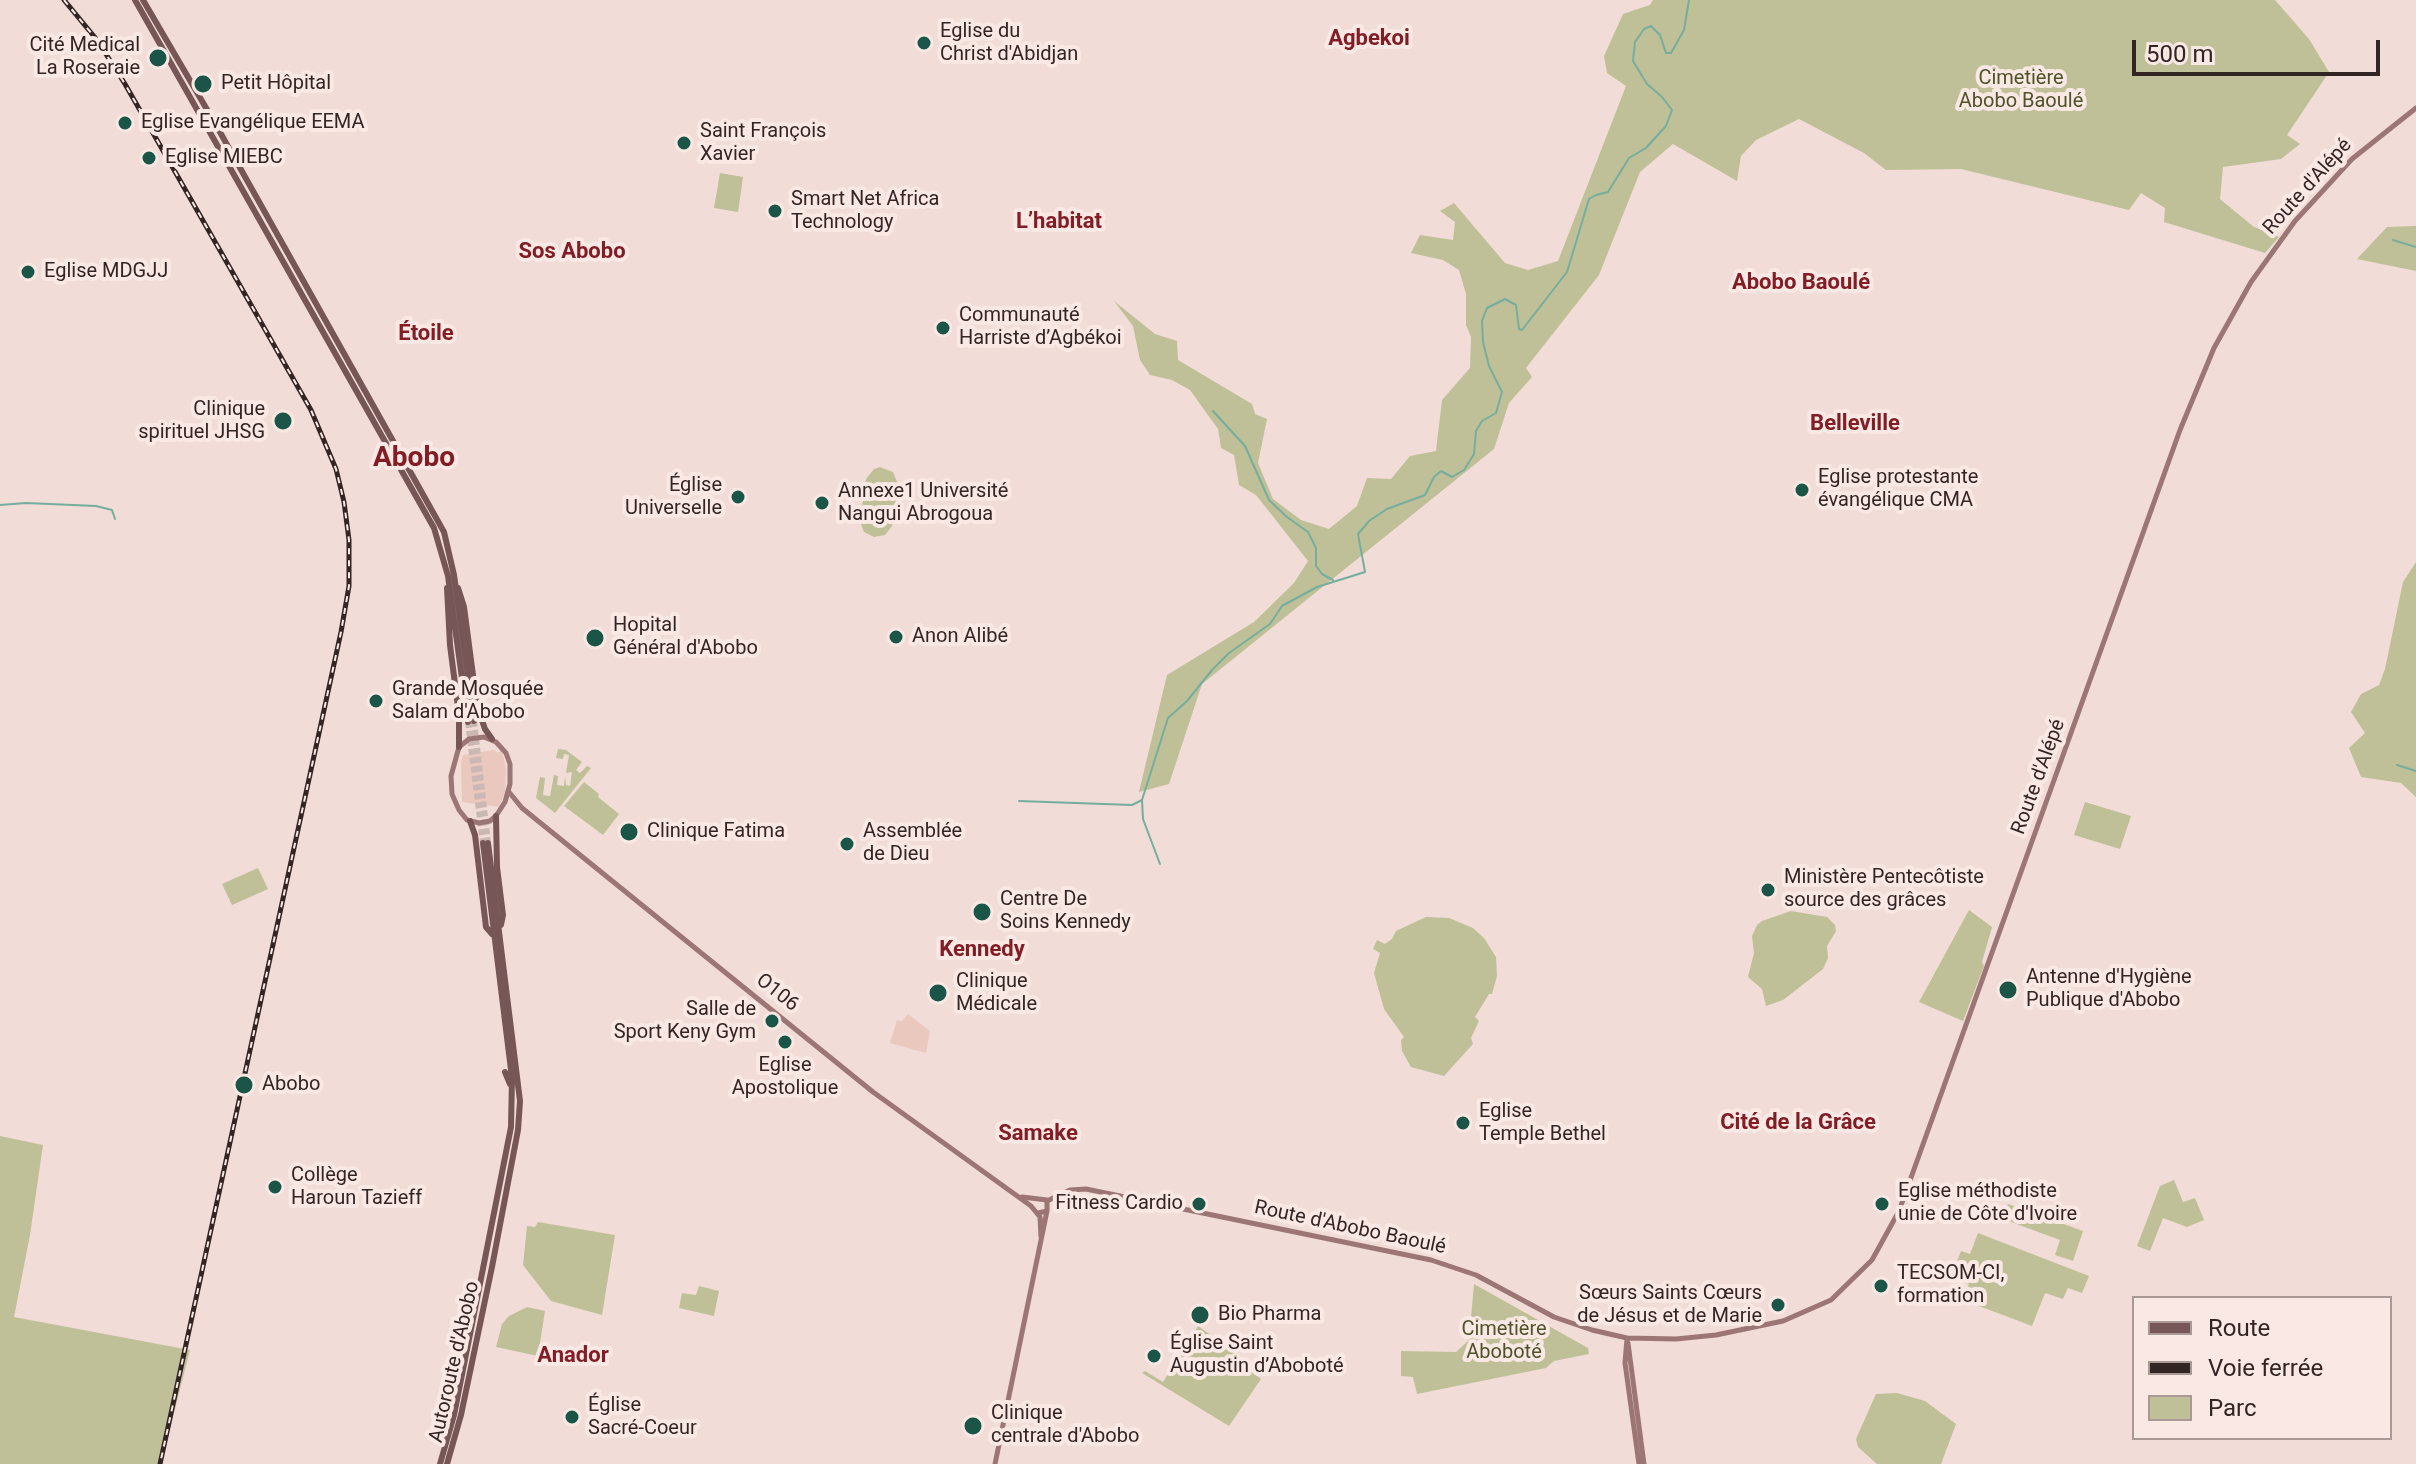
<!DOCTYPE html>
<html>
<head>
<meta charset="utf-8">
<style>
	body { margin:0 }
	#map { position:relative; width:2416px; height:1464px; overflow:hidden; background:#f1dcd7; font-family:Roboto,sans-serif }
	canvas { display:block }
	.legend { position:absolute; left:2132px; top:1296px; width:260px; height:144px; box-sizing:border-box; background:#f9e8e3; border:2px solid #aa9a97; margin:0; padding:10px 14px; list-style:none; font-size:24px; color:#342525 }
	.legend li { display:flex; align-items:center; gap:16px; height:40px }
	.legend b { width:40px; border:2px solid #aa9a97 }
	.scale { position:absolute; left:2132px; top:40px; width:248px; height:36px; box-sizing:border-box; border:4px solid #342525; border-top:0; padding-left:10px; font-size:24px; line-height:28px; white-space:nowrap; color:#342525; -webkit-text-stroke:6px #f9e8e3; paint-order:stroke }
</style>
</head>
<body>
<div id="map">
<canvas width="2416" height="1464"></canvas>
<ul class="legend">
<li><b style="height:10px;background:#765656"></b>Route</li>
<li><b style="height:10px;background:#342525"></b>Voie ferrée</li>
<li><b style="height:22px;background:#bfc097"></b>Parc</li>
</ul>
<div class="scale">500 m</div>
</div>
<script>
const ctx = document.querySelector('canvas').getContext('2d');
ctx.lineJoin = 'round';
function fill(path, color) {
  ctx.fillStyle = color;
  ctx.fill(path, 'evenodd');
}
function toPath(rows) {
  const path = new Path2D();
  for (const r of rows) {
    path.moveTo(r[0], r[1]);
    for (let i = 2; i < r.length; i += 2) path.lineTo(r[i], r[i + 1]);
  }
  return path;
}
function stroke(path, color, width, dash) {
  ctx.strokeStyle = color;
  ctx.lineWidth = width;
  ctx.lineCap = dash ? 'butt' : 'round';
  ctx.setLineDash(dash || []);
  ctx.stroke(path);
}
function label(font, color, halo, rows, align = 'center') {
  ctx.font = font + ' Roboto,sans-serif';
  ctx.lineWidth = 8;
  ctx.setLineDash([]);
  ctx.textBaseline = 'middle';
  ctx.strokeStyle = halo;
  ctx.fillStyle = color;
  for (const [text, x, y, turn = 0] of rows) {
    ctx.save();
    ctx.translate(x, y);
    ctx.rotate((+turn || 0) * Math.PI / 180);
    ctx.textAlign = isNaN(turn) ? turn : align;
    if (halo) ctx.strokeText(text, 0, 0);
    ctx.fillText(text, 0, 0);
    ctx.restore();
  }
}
const green = toPath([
	[1653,0,2275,0,2309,39,2329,72,2287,135,2300,144,2281,159,2223,167,2220,199,2254,227,2279,237,2265,253,2164,222,2165,208,2141,193,2129,210,1961,169,1886,170,1864,153,1799,119,1756,140,1741,156,1737,181,1673,144,1640,172,1599,275,1526,368,1532,377,1509,403,1494,449,1202,684,1169,784,1139,792,1167,675,1254,622,1294,583,1308,561,1256,495,1239,485,1234,455,1221,448,1218,429,1190,390,1172,380,1150,375,1140,360,1133,326,1114,301,1155,334,1177,341,1178,360,1252,404,1255,414,1267,419,1258,463,1273,499,1301,520,1329,529,1357,506,1367,478,1391,479,1410,456,1436,451,1442,400,1470,368,1471,337,1466,325,1466,294,1459,270,1443,260,1411,253,1420,235,1453,240,1455,222,1440,211,1454,203,1505,263,1528,270,1558,261,1626,86,1607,73,1604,56,1623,14,1650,5],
	[720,173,743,177,738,212,714,208],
	[2416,226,2416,271,2357,259,2387,227],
	[880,467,893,472,898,484,892,526,885,535,874,537,864,532,860,521,866,479,874,469],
	[2416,562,2416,797,2401,783,2361,777,2349,748,2365,733,2351,712,2361,694,2379,685,2385,669,2403,582],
	[558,749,566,750,582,762,576,770,580,773,587,766,591,768,555,813,536,798,540,777,545,778,543,795,550,796,554,775,558,776,557,785,564,786,565,776,566,785,570,786,572,772,566,773,569,755,564,754,563,759,556,758],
	[584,782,599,794,598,797,619,814,603,835,564,806],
	[2085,802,2131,816,2120,849,2074,835],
	[258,868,268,889,232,905,222,884],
	[1969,910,1992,927,1982,962,1984,966,1963,1021,1919,1002],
	[1791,911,1827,917,1835,925,1836,931,1827,946,1828,958,1823,969,1783,1000,1766,1006,1762,989,1748,977,1754,953,1752,936,1757,925,1762,921],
	[1426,917,1449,918,1473,928,1484,938,1496,957,1497,976,1492,994,1489,994,1475,1017,1479,1021,1471,1038,1473,1044,1444,1076,1411,1067,1402,1051,1401,1040,1404,1037,1384,1009,1374,973,1380,953,1373,949,1377,940,1385,944,1392,939,1396,931],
	[0,1136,43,1145,30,1235,14,1317,190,1350,161,1464,0,1464],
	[2174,1180,2183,1202,2195,1198,2204,1220,2187,1227,2163,1218,2150,1251,2137,1246,2160,1186],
	[2008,1204,2083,1231,2073,1261,2055,1255,2060,1240,2003,1219],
	[538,1222,615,1235,602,1315,551,1301,523,1265,527,1226,535,1227],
	[1978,1233,2089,1276,2082,1293,2068,1288,2063,1299,2045,1293,2032,1326,1963,1300,1969,1284,1951,1277,1961,1251,1970,1254],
	[1474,1284,1588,1348,1589,1354,1554,1361,1546,1368,1417,1394,1413,1377,1401,1376,1401,1351,1456,1352,1469,1340],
	[699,1286,719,1291,714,1316,679,1308,682,1293,696,1295],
	[527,1307,545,1311,538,1356,496,1347,502,1324,509,1316],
	[1198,1326,1238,1354,1234,1363,1237,1361,1261,1379,1229,1426,1142,1373,1145,1371,1163,1382],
	[1897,1393,1925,1401,1956,1424,1941,1464,1877,1464,1858,1447,1856,1439,1876,1394]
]);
const plaza = toPath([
	[494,750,497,753,500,751,503,755,506,769,505,792,499,807,462,802,461,761,463,755],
	[908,1014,930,1031,926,1053,890,1043,897,1020,902,1021]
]);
const stream = toPath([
	[2393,240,2416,247],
	[1213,411,1245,446,1269,500,1287,517,1308,532,1316,548,1316,566,1322,574,1333,580],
	[0,505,26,503,96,506,112,510,115,519],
	[2397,765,2416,771],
	[1142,800,1143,819,1160,864],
	[1019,801,1132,805,1142,800,1168,718,1187,701,1212,670,1229,653,1270,624,1282,606,1317,587,1365,572,1358,534,1369,521,1387,509,1425,495,1434,477,1441,471,1452,477,1464,470,1474,454,1476,431,1482,421,1496,413,1502,392,1489,366,1483,342,1482,321,1487,308,1505,299,1516,305,1519,329,1522,330,1567,272,1589,199,1596,195,1608,192,1629,158,1646,148,1666,126,1672,110,1662,97,1647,84,1633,61,1635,42,1644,29,1651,26,1660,35,1666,53,1671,53,1684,30,1689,0]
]);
const primaryTunnel = toPath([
	[474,721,488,843],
	[468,722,483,843]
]);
const secondary = toPath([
	[484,737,496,742,506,753,510,764,510,784,505,802,496,816,490,821,479,823,467,820,459,810,452,794,451,776,459,747,469,739,484,737],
	[509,792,522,808,873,1092,1031,1206,1040,1217,1041,1237],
	[1022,1197,1047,1200,1047,1211,1038,1213],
	[1047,1201,1070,1190,1086,1189,1431,1260,1476,1275,1554,1317,1592,1330,1627,1338,1676,1339,1716,1335,1783,1321,1831,1300,1872,1260,1899,1211,2180,430,2214,348,2251,282,2295,221,2352,159,2416,108],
	[1627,1338,1625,1363,1639,1464],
	[1628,1343,1644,1464],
	[995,1464,1047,1211]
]);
const primary = toPath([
	[135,0,434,528,448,576,468,722],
	[143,0,216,125,444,532,454,575,474,721],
	[447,588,450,645,459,715,459,747],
	[458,588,464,607,477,706,485,729,492,739],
	[496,816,497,867,503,915,501,925],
	[470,821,475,835,486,927,492,934],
	[505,1072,510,1084],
	[440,1464,454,1415,511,1127,512,1078,483,843],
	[447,1464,461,1415,492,1267,518,1130,520,1101,488,843]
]);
const rail = toPath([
	[64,0,97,40,125,84,311,410,336,469,344,502,349,540,349,586,341,632,160,1464]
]);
const markers = [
	[924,43,8,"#1a5547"],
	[158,58,10,"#1a5547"],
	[203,84,10,"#1a5547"],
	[125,123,8,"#1a5547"],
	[684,143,8,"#1a5547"],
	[149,158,8,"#1a5547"],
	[775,211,8,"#1a5547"],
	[28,272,8,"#1a5547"],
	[943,328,8,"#1a5547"],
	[283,421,10,"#1a5547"],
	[1802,490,8,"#1a5547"],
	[738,497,8,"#1a5547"],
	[822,503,8,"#1a5547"],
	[896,637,8,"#1a5547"],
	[595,638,10,"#1a5547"],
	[376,701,8,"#1a5547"],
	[629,832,10,"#1a5547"],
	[847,844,8,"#1a5547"],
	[1768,890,8,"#1a5547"],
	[982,912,10,"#1a5547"],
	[2008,990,10,"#1a5547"],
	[938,993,10,"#1a5547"],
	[772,1021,8,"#1a5547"],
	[785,1042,8,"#1a5547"],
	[244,1085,10,"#1a5547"],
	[1463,1123,8,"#1a5547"],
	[275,1187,8,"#1a5547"],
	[1199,1204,8,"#1a5547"],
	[1882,1204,8,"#1a5547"],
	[1881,1286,8,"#1a5547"],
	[1778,1305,8,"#1a5547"],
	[1200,1315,10,"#1a5547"],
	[1154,1356,8,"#1a5547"],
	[572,1417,8,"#1a5547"],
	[973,1426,10,"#1a5547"]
];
const poiNames = [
	["Eglise du",940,32],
	["Christ d'Abidjan",940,55],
	["Cité Medical",140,46,"right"],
	["La Roseraie",140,69,"right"],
	["Petit Hôpital",221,84],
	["Eglise Evangélique EEMA",141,123],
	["Saint François",700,132],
	["Xavier",700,155],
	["Eglise MIEBC",165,158],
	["Smart Net Africa",791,200],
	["Technology",791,223],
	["Eglise MDGJJ",44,272],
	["Communauté",959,316],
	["Harriste d’Agbékoi",959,339],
	["Clinique",265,410,"right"],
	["spirituel JHSG",265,433,"right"],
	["Eglise protestante",1818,478],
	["évangélique CMA",1818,501],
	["Église",722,486,"right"],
	["Universelle",722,509,"right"],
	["Annexe1 Université",838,492],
	["Nangui Abrogoua",838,515],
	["Hopital",613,626],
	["Général d'Abobo",613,649],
	["Anon Alibé",912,637],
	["Grande Mosquée",392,690],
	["Salam d'Abobo",392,713],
	["Clinique Fatima",647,832],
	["Assemblée",863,832],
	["de Dieu",863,855],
	["Ministère Pentecôtiste",1784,878],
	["source des grâces",1784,901],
	["Centre De",1000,900],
	["Soins Kennedy",1000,923],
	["Antenne d'Hygiène",2026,978],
	["Publique d'Abobo",2026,1001],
	["Clinique",956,982],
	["Médicale",956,1005],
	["Salle de",756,1010,"right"],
	["Sport Keny Gym",756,1033,"right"],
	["Eglise",785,1066,"center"],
	["Apostolique",785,1089,"center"],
	["Abobo",262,1085],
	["Eglise",1479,1112],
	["Temple Bethel",1479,1135],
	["Collège",291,1176],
	["Haroun Tazieff",291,1199],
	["Eglise méthodiste",1898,1192],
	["unie de Côte d'Ivoire",1898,1215],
	["Fitness Cardio",1183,1204,"right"],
	["TECSOM-CI,",1897,1274],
	["formation",1897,1297],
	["Sœurs Saints Cœurs",1762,1294,"right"],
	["de Jésus et de Marie",1762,1317,"right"],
	["Bio Pharma",1218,1315],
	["Église Saint",1170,1344],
	["Augustin d’Aboboté",1170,1367],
	["Église",588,1406],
	["Sacré-Coeur",588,1429],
	["Clinique",991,1414],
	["centrale d'Abobo",991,1437]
];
const parkNames = [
	["Cimetière",2021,79],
	["Abobo Baoulé",2021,102],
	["Cimetière",1504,1330],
	["Aboboté",1504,1353]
];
const streetNames = [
	["Route d'Alépé",2308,187,-48],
	["Route d'Alépé",2039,777,-70],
	["O106",777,993,38],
	["Route d'Abobo Baoulé",1350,1228,12],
	["Autoroute d'Abobo",455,1362,-77]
];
const neighbourhoodNames = [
	["Agbekoi",1369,39],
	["L’habitat",1059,222],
	["Sos Abobo",572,252],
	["Abobo Baoulé",1801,283],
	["Étoile",426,334],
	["Belleville",1855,424],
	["Kennedy",982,950],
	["Cité de la Grâce",1798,1123],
	["Samake",1038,1134],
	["Anador",573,1356]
];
const districtNames = [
	["Abobo",414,459]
];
fill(green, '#bfc097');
fill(plaza, '#eac8bd');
stroke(stream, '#75ae9f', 2);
stroke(primaryTunnel, '#cbb7b3', 6, [6, 3]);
stroke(secondary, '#9c7674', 5);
stroke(primary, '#765656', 6);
stroke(rail, '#342525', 5);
stroke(rail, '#f9e8e3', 2, [6]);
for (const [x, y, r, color] of markers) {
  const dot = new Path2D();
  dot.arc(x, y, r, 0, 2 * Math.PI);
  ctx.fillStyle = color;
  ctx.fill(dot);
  stroke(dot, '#f9e8e3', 3);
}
label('20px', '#342525', '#f9e8e3', poiNames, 'left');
label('20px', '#505229', '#f9e8e3', parkNames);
label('20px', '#342525', '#f9e8e3', streetNames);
label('bold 22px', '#831d25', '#f9e8e3', neighbourhoodNames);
label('bold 28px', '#831d25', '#f9e8e3', districtNames);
</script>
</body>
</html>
